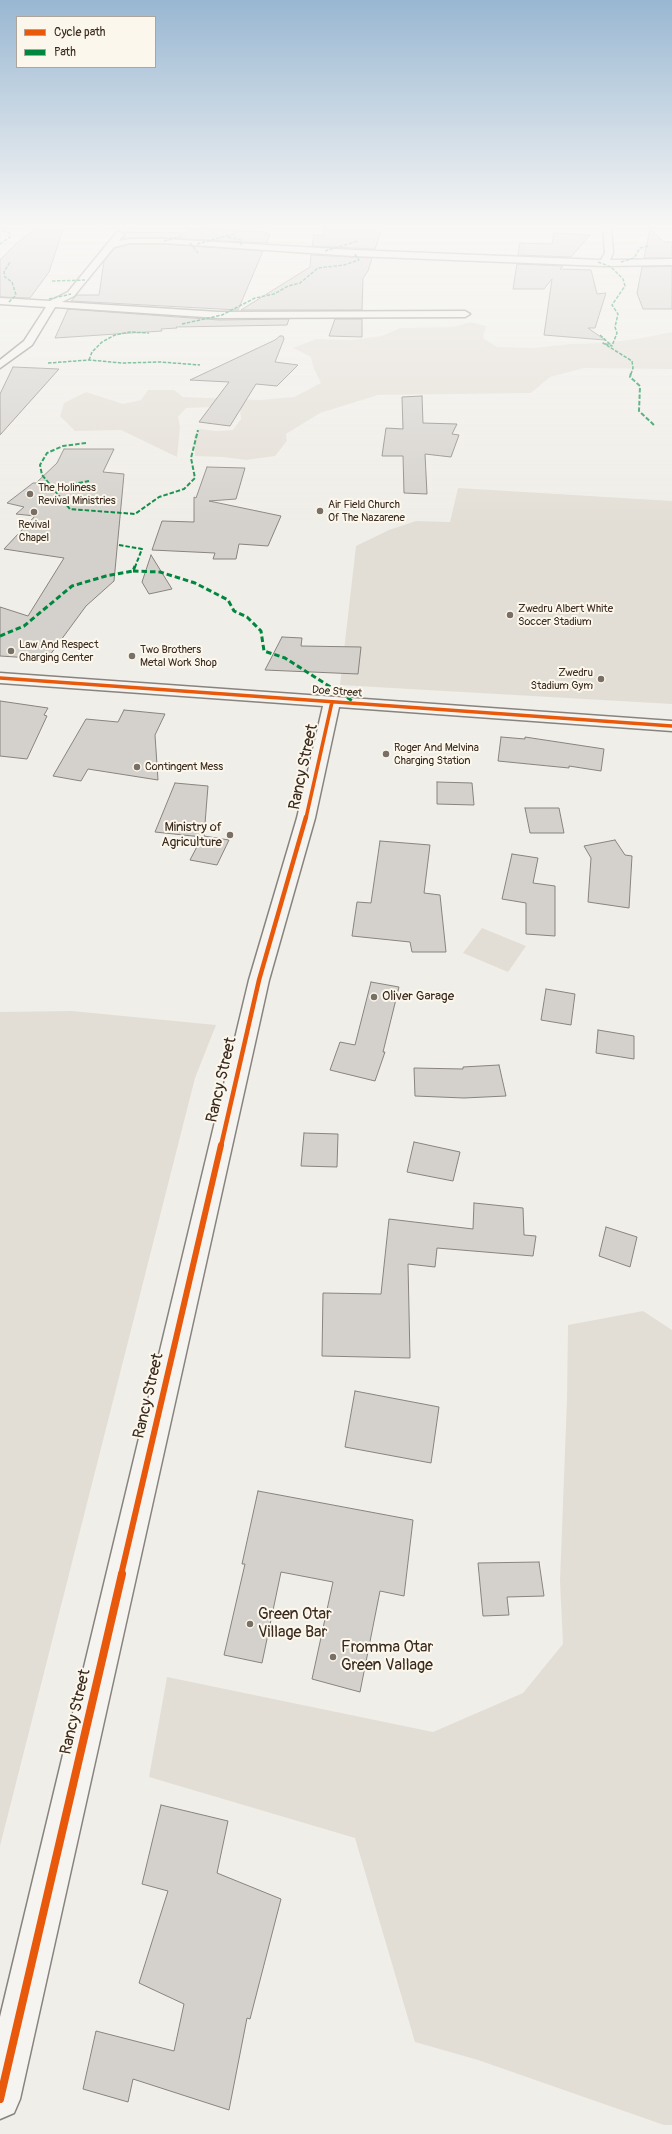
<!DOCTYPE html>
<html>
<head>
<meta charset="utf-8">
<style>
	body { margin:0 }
	#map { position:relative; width:672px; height:2134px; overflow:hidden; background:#f0eee8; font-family:Pangolin,sans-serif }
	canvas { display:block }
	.legend { position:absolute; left:16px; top:16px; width:140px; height:52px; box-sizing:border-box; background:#fbf7ec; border:1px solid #aea59a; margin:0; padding:5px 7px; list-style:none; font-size:12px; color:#3b2a1e }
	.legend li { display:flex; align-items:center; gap:8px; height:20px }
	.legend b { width:20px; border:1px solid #aea59a }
</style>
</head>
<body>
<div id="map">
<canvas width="672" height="2134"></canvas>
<ul class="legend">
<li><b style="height:5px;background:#e8590c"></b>Cycle path</li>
<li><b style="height:5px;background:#00873e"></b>Path</li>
</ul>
</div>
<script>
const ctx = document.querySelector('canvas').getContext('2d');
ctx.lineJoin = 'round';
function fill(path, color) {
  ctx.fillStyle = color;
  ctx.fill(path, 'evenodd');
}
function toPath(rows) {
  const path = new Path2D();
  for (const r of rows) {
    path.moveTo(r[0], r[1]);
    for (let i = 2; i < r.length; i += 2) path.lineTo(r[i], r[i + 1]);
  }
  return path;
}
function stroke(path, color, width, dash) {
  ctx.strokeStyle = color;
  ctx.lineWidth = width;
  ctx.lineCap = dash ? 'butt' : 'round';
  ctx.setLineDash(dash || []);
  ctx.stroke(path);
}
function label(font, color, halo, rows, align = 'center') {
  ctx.font = font + ' Pangolin,sans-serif';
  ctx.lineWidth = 4;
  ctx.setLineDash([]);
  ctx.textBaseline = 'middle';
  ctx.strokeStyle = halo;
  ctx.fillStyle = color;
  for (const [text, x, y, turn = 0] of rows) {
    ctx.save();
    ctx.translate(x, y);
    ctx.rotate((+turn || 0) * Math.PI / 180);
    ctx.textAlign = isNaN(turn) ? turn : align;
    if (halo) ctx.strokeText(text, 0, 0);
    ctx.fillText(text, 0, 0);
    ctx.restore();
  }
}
const built = toPath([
	[470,322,486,326,483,338,497,347,533,348,571,344,603,343,637,339,672,332,672,369,584,368,550,377,531,393,378,395,320,413,286,434,287,441,275,456,246,460,223,457,195,456,194,436,200,429,217,431,233,430,241,419,240,409,213,407,186,408,178,417,180,427,177,457,121,430,75,431,60,416,64,403,86,392,123,404,141,400,148,390,174,390,183,397,261,400,294,397,321,383,314,369,311,357,293,348,316,339,351,340,382,336,400,328,454,327],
	[458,488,672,501,672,704,340,685,356,546,389,530,416,521,450,522],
	[482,928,526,946,508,972,463,953],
	[72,1011,216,1025,195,1078,0,1846,0,1012],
	[643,1311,672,1330,672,2125,664,2125,478,2060,415,2042,355,1838,149,1777,167,1677,433,1732,523,1693,563,1644,560,1581,567,1399,568,1325]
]);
const building = toPath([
	[39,226,64,226,49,272,30,298,0,297,0,260,19,241,39,226],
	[325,226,383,226,375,249,312,246,314,235,323,235,325,226],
	[192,228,267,232,266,234,270,234,267,243,164,238,122,239,125,235,124,232,186,233,192,228],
	[650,229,664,242,672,242,672,258,644,258,650,229],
	[554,233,590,235,571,257,518,255,520,243,552,244,554,233],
	[130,244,164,244,263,251,238,310,71,301,77,295,99,295,104,261,115,248,130,244],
	[311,255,372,258,368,271,363,278,362,310,241,310,310,267,311,255],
	[517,264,563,266,560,269,591,270,597,294,606,293,595,328,588,328,605,340,544,335,552,279,544,289,513,289,517,264],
	[672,266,672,309,643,309,637,293,642,267,672,266],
	[68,309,219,320,289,319,287,325,176,327,177,328,161,329,162,331,55,338,68,309],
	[335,319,362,319,362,337,329,336,335,319],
	[280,336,283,336,284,339,275,362,298,365,277,386,256,384,230,426,199,422,229,382,190,380,275,340,280,336],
	[13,367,59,369,0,435,0,394,13,367],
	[422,396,423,423,457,424,452,434,459,435,451,457,425,454,427,494,404,493,403,456,382,456,386,428,403,429,402,397,422,396],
	[64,449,114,449,103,472,124,474,114,581,86,606,47,659,0,656,0,607,28,616,64,558,4,549,35,516,16,514,24,507,7,503,33,483,36,483,57,463,64,449],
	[207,467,245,468,236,499,209,501,281,516,268,546,239,544,236,559,213,559,215,553,152,550,162,521,194,522,194,497,196,498,207,467],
	[151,555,172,589,149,594,142,582,151,555],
	[282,637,302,638,301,646,361,647,358,674,265,670,282,637],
	[0,701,48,708,44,715,47,716,27,759,0,756,0,701],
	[124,710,165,714,155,735,158,780,88,769,81,781,53,776,86,719,118,722,124,710],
	[501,737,525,739,525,737,604,749,601,771,569,766,569,768,498,761,501,737],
	[437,782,472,783,474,805,437,804,437,782],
	[175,783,208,786,204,836,229,840,217,865,190,860,202,837,155,832,175,783],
	[525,808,559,808,564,833,530,833,525,808],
	[615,840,625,855,632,856,629,908,588,902,591,858,584,846,615,840],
	[380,841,430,845,424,893,440,895,446,952,412,952,410,942,352,936,357,902,371,903,380,841],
	[512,854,538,858,533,883,555,886,555,936,526,934,526,903,502,899,512,854],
	[371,982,399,987,383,1052,385,1052,375,1081,330,1070,340,1042,355,1045,371,982],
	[546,989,575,994,571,1025,541,1020,546,989],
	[598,1030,634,1036,634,1059,596,1053,598,1030],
	[499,1065,506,1096,464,1098,415,1096,414,1068,463,1069,463,1067,499,1065],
	[304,1133,338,1134,337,1167,301,1166,304,1133],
	[414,1142,460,1152,453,1181,407,1172,414,1142],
	[474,1203,523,1208,524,1235,536,1236,533,1256,437,1248,435,1267,408,1264,410,1358,322,1356,323,1293,381,1294,389,1219,473,1229,474,1203],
	[606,1227,637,1237,630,1267,599,1256,606,1227],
	[355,1391,439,1407,431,1463,345,1447,355,1391],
	[258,1491,413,1520,404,1596,380,1591,360,1692,312,1679,333,1582,281,1572,262,1663,224,1655,245,1564,242,1564,258,1491],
	[539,1562,544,1596,507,1597,509,1615,483,1616,478,1563,539,1562],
	[161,1805,228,1821,217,1873,281,1899,250,2019,247,2018,229,2110,133,2079,128,2102,83,2089,96,2031,174,2051,184,2004,139,1983,168,1891,142,1884,161,1805]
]);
const minor = toPath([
	[603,226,611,226,613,253,610,260,672,259,672,265,604,266,354,256,164,243,130,243,114,247,74,296,62,302,219,312,465,311,470,314,465,317,219,318,55,307,32,345,0,368,0,360,24,341,46,307,0,304,0,298,50,301,68,292,117,232,120,232,124,234,119,241,130,239,164,239,354,250,601,260,605,253,603,226],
	[0,673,672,721,672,731,339,707,315,818,269,980,20,2099,14,2113,0,2119,0,2017,249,980,297,818,323,706,0,683,0,673]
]);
const quietFar2 = toPath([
	[97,227,105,226],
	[228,237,241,240,241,246],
	[164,241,182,236],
	[190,243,198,253],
	[0,244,10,237,10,234,3,230,3,226],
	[197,244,234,234,244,226],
	[325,251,358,241],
	[598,262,611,267,623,279,625,286,612,305,618,314,615,327,617,333,612,346],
	[621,262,634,258,640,248,648,246],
	[52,281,85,280],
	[49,299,71,294],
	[9,302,16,295,12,282,5,277,4,272,10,262],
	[182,324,222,315,255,298,274,294,288,286,300,283,318,268,344,265,359,260,354,253],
	[600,335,612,346,603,343,632,361,633,368,631,374],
	[89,360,92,352,102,342,115,335,130,332,149,333],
	[48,363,89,360,122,363,161,362,200,365]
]);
const quietFar1 = toPath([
	[631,373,630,377,640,386,639,411,654,425],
	[86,443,63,446,47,453,40,465,42,475,70,509,135,514,159,497,184,489,195,478,191,458,198,430],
	[53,488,89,481],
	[119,545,142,549,135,567]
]);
const quiet = toPath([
	[133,571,160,572,195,583,228,600,234,611,247,617,261,631,264,651,285,658,354,702],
	[0,636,24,626,72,586,106,576,133,571,135,566]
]);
const cyclewayFar3 = toPath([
	[0,678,672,726],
	[306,818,332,702]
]);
const cyclewayFar2 = toPath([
	[221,1146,259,980,306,817]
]);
const cyclewayFar1 = toPath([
	[121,1575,221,1145]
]);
const cycleway = toPath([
	[0,2099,122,1574]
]);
const markers = [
	[30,494,4,"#7a6f65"],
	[320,511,4,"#7a6f65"],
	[34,512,4,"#7a6f65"],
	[510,615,4,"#7a6f65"],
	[11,651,4,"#7a6f65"],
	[132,656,4,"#7a6f65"],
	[601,679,4,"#7a6f65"],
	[386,754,4,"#7a6f65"],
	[137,767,4,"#7a6f65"],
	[230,835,4,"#7a6f65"],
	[374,997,4,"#7a6f65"],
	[250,1624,4,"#7a6f65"],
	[333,1657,4,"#7a6f65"]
];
const farPoinames = [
	["The Holiness",38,488],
	["Revival Ministries",38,501],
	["Air Field Church",328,505],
	["Of The Nazarene",328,518],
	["Revival",34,525,"center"],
	["Chapel",34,538,"center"],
	["Zwedru Albert White",518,609],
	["Soccer Stadium",518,622],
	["Law And Respect",19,645],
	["Charging Center",19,658],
	["Two Brothers",140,650],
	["Metal Work Shop",140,663],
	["Zwedru",593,673,"right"],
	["Stadium Gym",593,686,"right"],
	["Roger And Melvina",394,748],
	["Charging Station",394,761],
	["Contingent Mess",145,767]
];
const farStreetnames = [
	["Doe Street",337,692,4]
];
const poiNames = [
	["Ministry of",222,828],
	["Agriculture",222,843],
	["Oliver Garage",382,997,"left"]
];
const nearStreetnames = [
	["Rancy Street",304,767,-78],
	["Rancy Street",222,1080,-77],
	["Rancy Street",149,1396,-77],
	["Rancy Street",76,1712,-77]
];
const nearPoinames = [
	["Green Otar",258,1615],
	["Village Bar",258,1633],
	["Fromma Otar",341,1648],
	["Green Vallage",341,1666]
];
fill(built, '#e3ded5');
fill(building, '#d4d1cc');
stroke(building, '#88837e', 1);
stroke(minor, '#88837e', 3);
fill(minor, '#f5f4f0');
stroke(quietFar2, '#00873e', 1.5, [3.5, 1.5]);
stroke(quietFar1, '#00873e', 2, [4.5, 2]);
stroke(quiet, '#00873e', 3, [5.5, 3]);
stroke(cyclewayFar3, '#e8590c', 3.5);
stroke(cyclewayFar2, '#e8590c', 4.5);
stroke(cyclewayFar1, '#e8590c', 6);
stroke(cycleway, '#e8590c', 8);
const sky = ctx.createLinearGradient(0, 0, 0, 525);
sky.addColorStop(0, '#99b7d2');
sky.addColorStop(0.43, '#f8f7f5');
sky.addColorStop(1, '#f8f7f500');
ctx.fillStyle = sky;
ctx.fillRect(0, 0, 672, 525);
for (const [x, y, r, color] of markers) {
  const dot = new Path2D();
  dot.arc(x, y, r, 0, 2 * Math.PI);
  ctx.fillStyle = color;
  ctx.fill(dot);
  stroke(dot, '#fbf7ec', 1.5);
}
label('11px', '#3b2a1e', '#fbf7ec', farPoinames, 'left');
label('11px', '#3b2a1e', '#fbf7ec', farStreetnames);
label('13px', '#3b2a1e', '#fbf7ec', poiNames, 'right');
label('16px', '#3b2a1e', '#fbf7ec', nearStreetnames);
label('16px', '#3b2a1e', '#fbf7ec', nearPoinames, 'left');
</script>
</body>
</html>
